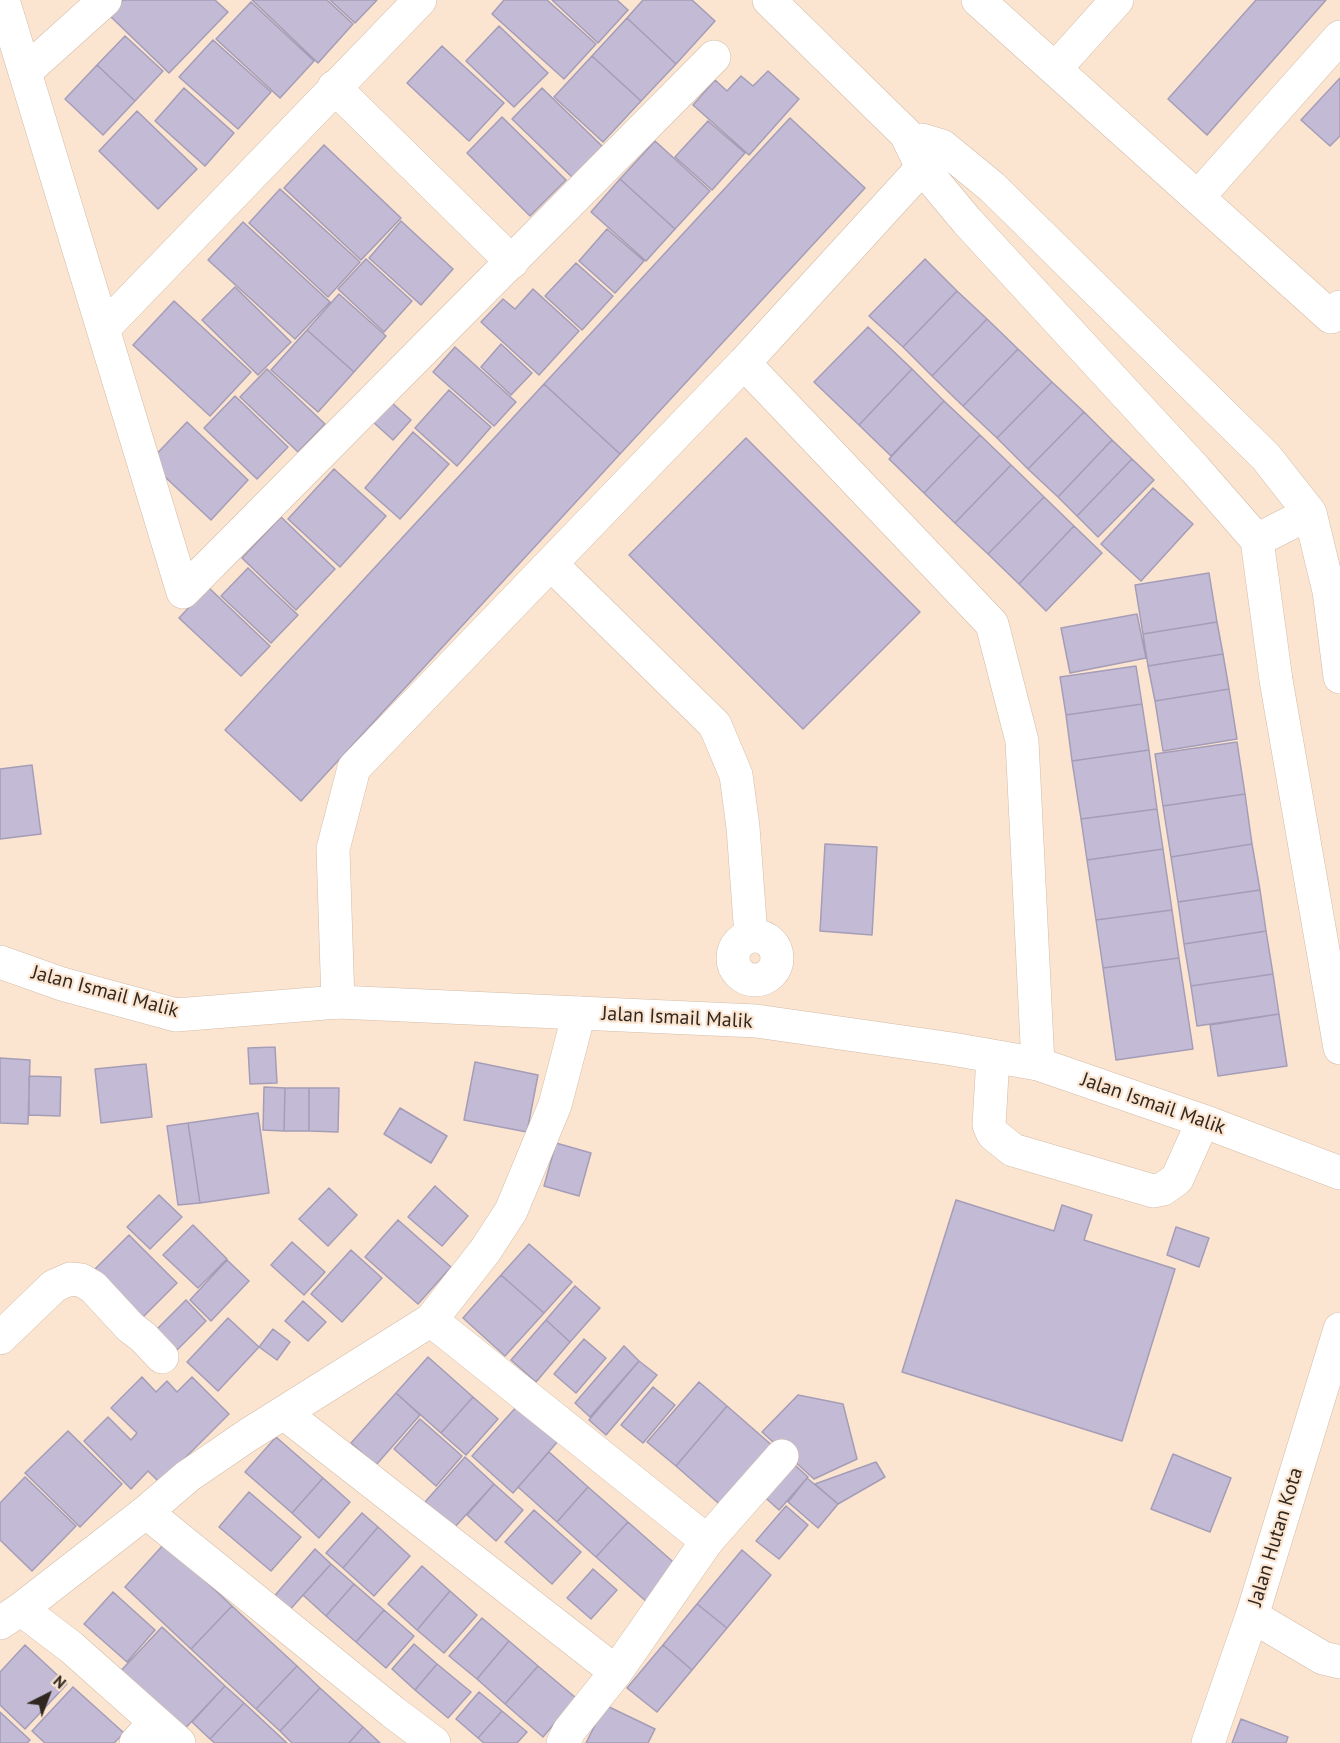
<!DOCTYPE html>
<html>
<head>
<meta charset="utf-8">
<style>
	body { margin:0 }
	#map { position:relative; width:1340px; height:1743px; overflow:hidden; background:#fbe5d0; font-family:"PT Sans",sans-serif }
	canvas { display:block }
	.north { position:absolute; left:18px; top:1665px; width:60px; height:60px; -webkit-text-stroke:4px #fbe5d0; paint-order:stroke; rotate:42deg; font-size:16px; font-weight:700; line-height:24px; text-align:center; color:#302820 }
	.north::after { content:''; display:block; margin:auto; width:21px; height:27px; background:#302820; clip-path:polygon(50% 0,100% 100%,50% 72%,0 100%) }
</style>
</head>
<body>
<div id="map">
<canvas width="1340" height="1743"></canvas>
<div class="north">N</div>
</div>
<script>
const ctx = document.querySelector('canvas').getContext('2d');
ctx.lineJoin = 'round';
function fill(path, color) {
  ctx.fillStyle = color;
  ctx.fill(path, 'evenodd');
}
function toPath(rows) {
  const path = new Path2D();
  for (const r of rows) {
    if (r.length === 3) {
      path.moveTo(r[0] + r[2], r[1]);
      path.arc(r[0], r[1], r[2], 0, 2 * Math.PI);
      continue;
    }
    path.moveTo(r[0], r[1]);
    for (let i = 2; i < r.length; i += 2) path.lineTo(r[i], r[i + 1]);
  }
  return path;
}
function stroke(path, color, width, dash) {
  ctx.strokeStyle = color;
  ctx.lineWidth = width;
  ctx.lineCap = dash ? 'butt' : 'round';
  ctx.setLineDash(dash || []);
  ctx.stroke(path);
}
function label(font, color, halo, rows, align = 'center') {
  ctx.font = font + ' "PT Sans",sans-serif';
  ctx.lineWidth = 4.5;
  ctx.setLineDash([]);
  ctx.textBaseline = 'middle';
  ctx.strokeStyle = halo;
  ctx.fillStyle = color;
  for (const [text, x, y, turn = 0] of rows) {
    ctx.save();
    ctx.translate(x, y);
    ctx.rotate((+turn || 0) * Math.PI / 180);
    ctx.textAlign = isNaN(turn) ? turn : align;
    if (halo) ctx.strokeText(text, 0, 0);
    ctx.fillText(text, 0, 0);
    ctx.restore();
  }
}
const building = toPath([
	[123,0,215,0,228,12,169,73,109,15,123,0],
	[252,0,327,0,353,24,318,63,252,0],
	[330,0,377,0,355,23,330,0],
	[504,0,547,0,596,44,564,79,492,14,504,0],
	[552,0,617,0,628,10,598,43,552,0],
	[643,0,692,0,715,21,676,64,627,18,643,0],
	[1256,0,1326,0,1207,135,1168,99,1256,0],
	[251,2,314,61,280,98,216,39,251,2],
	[627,18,676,64,641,101,592,56,627,18],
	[499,26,548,73,514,107,466,61,499,26],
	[125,36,163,71,135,101,97,65,125,36],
	[213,40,271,92,238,129,179,77,213,40],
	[442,46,504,103,469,141,407,83,442,46],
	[592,56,641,101,603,142,554,97,592,56],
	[97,65,135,101,103,135,65,99,97,65],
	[768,71,799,99,749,155,693,105,715,80,727,91,741,76,753,86,768,71],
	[1340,78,1340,136,1330,146,1301,120,1340,78],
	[184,88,234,133,205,166,155,121,184,88],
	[542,88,603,147,573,178,512,119,542,88],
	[137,111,197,169,158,209,99,151,137,111],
	[502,117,566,180,530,216,467,153,502,117],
	[790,118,865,188,620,454,544,384,790,118],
	[708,121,745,153,712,190,675,157,708,121],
	[655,141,710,191,675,229,620,179,655,141],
	[324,145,401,218,361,260,284,188,324,145],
	[620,179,675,229,646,261,591,212,620,179],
	[280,189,360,262,328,297,249,223,280,189],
	[401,221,453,269,421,305,369,258,401,221],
	[243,222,330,302,295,339,208,260,243,222],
	[607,229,644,261,615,293,579,261,607,229],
	[366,259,412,301,384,332,338,289,366,259],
	[925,259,957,291,903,347,869,316,925,259],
	[576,263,613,296,582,330,545,296,576,263],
	[235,287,291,342,258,375,202,320,235,287],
	[533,289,579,331,539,375,481,322,503,299,515,309,533,289],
	[957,291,987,319,932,376,903,347,957,291],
	[339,294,386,336,354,372,307,330,339,294],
	[174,301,251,372,210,416,133,345,174,301],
	[987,319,1018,349,963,406,932,376,987,319],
	[868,327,912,369,859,425,814,382,868,327],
	[307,330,354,372,318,412,271,370,307,330],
	[501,344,532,373,511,395,481,367,501,344],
	[455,347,516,402,494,426,433,372,455,347],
	[1018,349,1052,382,997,438,963,406,1018,349],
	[267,369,325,424,298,452,240,397,267,369],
	[912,369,944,401,891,456,859,425,912,369],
	[1052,382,1084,412,1028,469,997,438,1052,382],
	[544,384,620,454,301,801,225,730,544,384],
	[449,390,491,427,457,466,415,428,449,390],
	[235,396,288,447,257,479,204,428,235,396],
	[390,401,411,420,393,440,372,421,390,401],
	[944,401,980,435,924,493,889,459,944,401],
	[1084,412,1112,440,1058,497,1028,469,1084,412],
	[187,422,248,480,211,520,149,462,187,422],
	[413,432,449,464,400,519,365,488,413,432],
	[980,435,1011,465,955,523,924,493,980,435],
	[746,438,920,612,803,729,629,555,746,438],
	[1112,440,1132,459,1077,516,1058,497,1112,440],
	[1132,459,1154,480,1098,537,1077,516,1132,459],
	[1011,465,1044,497,988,554,955,523,1011,465],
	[334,469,386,516,340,567,288,519,334,469],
	[1153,488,1193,524,1141,581,1101,544,1153,488],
	[1044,497,1074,526,1019,584,988,554,1044,497],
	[281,517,335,569,296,610,242,558,281,517],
	[1074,526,1102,553,1046,611,1019,584,1074,526],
	[248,568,298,615,271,643,221,596,248,568],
	[1209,573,1217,622,1143,634,1135,585,1209,573],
	[208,587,270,646,241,676,179,618,208,587],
	[1137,614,1146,658,1070,673,1061,628,1137,614],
	[1217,622,1223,654,1148,666,1143,634,1217,622],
	[1223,654,1229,689,1155,701,1148,666,1223,654],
	[1136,666,1142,704,1066,715,1060,677,1136,666],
	[1229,689,1237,739,1163,751,1155,701,1229,689],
	[1142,704,1149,750,1072,761,1066,715,1142,704],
	[1237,742,1245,794,1163,806,1155,754,1237,742],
	[1149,750,1157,809,1081,819,1072,761,1149,750],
	[32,765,41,834,0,839,0,769,32,765],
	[1245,794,1252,844,1171,857,1163,806,1245,794],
	[1157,809,1163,849,1087,860,1081,819,1157,809],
	[825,844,877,847,872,935,820,931,825,844],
	[1252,844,1260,890,1178,902,1171,857,1252,844],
	[1163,849,1172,910,1096,920,1087,860,1163,849],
	[1260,890,1266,931,1184,944,1178,902,1260,890],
	[1172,910,1179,958,1103,968,1096,920,1172,910],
	[1266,931,1273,974,1191,986,1184,944,1266,931],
	[1179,958,1193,1049,1116,1060,1103,968,1179,958],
	[1273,974,1279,1014,1197,1026,1191,986,1273,974],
	[1279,1014,1287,1066,1218,1076,1210,1025,1279,1014],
	[275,1047,277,1083,250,1084,248,1048,275,1047],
	[0,1058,30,1060,28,1124,0,1123,0,1058],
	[475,1062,538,1075,527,1132,464,1120,475,1062],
	[146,1064,152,1117,101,1123,95,1069,146,1064],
	[29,1076,61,1077,60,1116,29,1115,29,1076],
	[264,1087,285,1088,284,1131,263,1130,264,1087],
	[285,1088,309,1088,309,1131,284,1131,285,1088],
	[309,1088,339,1088,338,1132,309,1131,309,1088],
	[400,1108,447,1136,431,1163,384,1134,400,1108],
	[258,1113,269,1193,200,1203,188,1123,258,1113],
	[188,1123,200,1203,178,1205,167,1126,188,1123],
	[556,1143,591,1153,579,1196,544,1186,556,1143],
	[435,1186,468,1216,442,1246,408,1217,435,1186],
	[329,1188,357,1215,328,1246,299,1219,329,1188],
	[159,1195,182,1217,150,1249,127,1227,159,1195],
	[956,1200,1054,1231,1062,1205,1092,1215,1084,1240,1175,1269,1122,1441,902,1372,956,1200],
	[398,1220,451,1267,418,1304,365,1257,398,1220],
	[193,1225,227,1259,198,1288,163,1255,193,1225],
	[1176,1227,1209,1238,1199,1267,1167,1255,1176,1227],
	[129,1235,177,1283,138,1322,90,1274,129,1235],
	[292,1242,325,1272,304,1295,271,1265,292,1242],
	[529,1244,572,1282,544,1313,501,1275,529,1244],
	[351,1250,382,1278,342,1322,311,1294,351,1250],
	[227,1260,249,1281,211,1321,190,1300,227,1260],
	[501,1275,544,1313,505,1356,463,1318,501,1275],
	[575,1286,600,1308,570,1342,546,1320,575,1286],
	[186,1300,206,1321,174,1353,153,1333,186,1300],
	[303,1301,326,1322,308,1341,285,1321,303,1301],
	[228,1318,259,1347,218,1391,187,1362,228,1318],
	[546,1320,570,1342,536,1382,511,1360,546,1320],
	[273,1329,290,1342,277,1360,259,1347,273,1329],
	[584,1339,606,1358,576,1393,554,1374,584,1339],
	[624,1346,639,1361,590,1417,575,1403,624,1346],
	[428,1357,473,1397,441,1433,396,1393,428,1357],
	[639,1361,657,1375,606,1435,589,1420,639,1361],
	[142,1377,156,1392,167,1381,177,1392,192,1377,229,1414,160,1483,148,1471,131,1489,84,1441,108,1417,131,1440,137,1433,111,1408,142,1377],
	[699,1382,727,1406,676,1466,647,1442,699,1382],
	[653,1387,675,1405,643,1443,621,1425,653,1387],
	[396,1393,420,1415,376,1465,351,1443,396,1393],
	[798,1395,843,1404,857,1459,814,1479,762,1432,798,1395],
	[473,1397,498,1419,466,1455,441,1433,473,1397],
	[519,1404,559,1440,513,1493,472,1456,519,1404],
	[727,1406,775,1448,724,1508,676,1466,727,1406],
	[420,1419,462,1456,436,1486,394,1449,420,1419],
	[68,1431,122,1484,80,1527,25,1473,68,1431],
	[276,1437,323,1478,292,1513,245,1472,276,1437],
	[549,1452,588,1487,557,1522,518,1487,549,1452],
	[1173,1454,1231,1478,1210,1532,1151,1509,1173,1454],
	[465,1457,494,1484,454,1528,425,1502,465,1457],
	[787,1458,808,1477,779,1510,758,1491,787,1458],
	[876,1462,885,1477,838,1504,815,1484,876,1462],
	[25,1477,76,1526,32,1571,0,1540,0,1503,25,1477],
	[323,1478,350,1502,319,1538,292,1513,323,1478],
	[807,1478,838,1504,818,1528,788,1502,807,1478],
	[494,1484,523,1510,496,1541,467,1515,494,1484],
	[588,1487,628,1522,596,1557,557,1522,588,1487],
	[249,1492,301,1537,271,1571,219,1527,249,1492],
	[786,1506,808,1525,779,1559,756,1541,786,1506],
	[534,1510,581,1552,552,1584,505,1542,534,1510],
	[362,1513,378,1527,343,1568,326,1553,362,1513],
	[628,1522,680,1568,648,1603,596,1557,628,1522],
	[378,1527,410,1556,374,1596,343,1568,378,1527],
	[165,1543,232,1606,191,1649,125,1587,165,1543],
	[315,1549,331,1564,286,1614,271,1600,315,1549],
	[742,1550,771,1575,727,1628,697,1604,742,1550],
	[331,1564,354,1584,326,1616,303,1595,331,1564],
	[422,1566,450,1591,417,1630,388,1604,422,1566],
	[593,1569,617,1590,591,1619,567,1598,593,1569],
	[354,1584,384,1610,356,1642,326,1616,354,1584],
	[450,1591,477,1615,444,1653,417,1630,450,1591],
	[113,1592,155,1630,127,1662,84,1624,113,1592],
	[697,1604,727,1628,692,1670,663,1645,697,1604],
	[232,1606,297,1666,256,1709,191,1649,232,1606],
	[384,1610,414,1636,386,1668,356,1642,384,1610],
	[482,1618,509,1641,477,1679,449,1656,482,1618],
	[162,1627,225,1686,177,1737,114,1678,162,1627],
	[509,1641,538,1666,505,1704,477,1679,509,1641],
	[414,1644,437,1664,415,1690,392,1669,414,1644],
	[25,1645,67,1684,25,1729,0,1705,0,1672,25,1645],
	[663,1645,692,1670,657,1712,627,1688,663,1645],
	[437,1664,471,1692,448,1718,415,1690,437,1664],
	[297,1666,320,1688,280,1731,256,1709,297,1666],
	[538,1666,576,1698,543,1737,505,1704,538,1666],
	[225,1686,244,1703,210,1739,192,1722,225,1686],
	[73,1687,124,1733,114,1743,45,1743,32,1731,73,1687],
	[320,1688,363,1727,349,1743,292,1743,280,1731,320,1688],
	[479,1692,502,1711,478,1738,456,1719,479,1692],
	[244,1703,287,1743,215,1743,210,1739,244,1703],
	[605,1705,655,1729,648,1743,586,1743,605,1705],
	[502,1711,527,1732,517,1743,484,1743,478,1738,502,1711],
	[0,1712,30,1740,27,1743,0,1743,0,1712],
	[1241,1719,1288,1737,1286,1743,1232,1743,1241,1719],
	[363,1727,380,1743,349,1743,363,1727]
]);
const minor = toPath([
	[3,0,183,592,714,57],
	[769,0,906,134,922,167,967,221,1195,469,1257,540,1276,680,1340,1048],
	[978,0,1331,317,1340,307],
	[1055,69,1117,0],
	[25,72,105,0],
	[334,87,512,262],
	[922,140,942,146,992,187,1266,457,1310,513,1329,591,1340,677],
	[1198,197,1340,37],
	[103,329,420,0],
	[744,363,992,624,1022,741,1038,1064],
	[1257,540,1310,513],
	[551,564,715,725,736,775,743,827,751,936],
	[755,958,22],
	[338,1002,333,849,354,768,744,363,942,146],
	[993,1057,989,1125,993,1134,1013,1150,1153,1191,1163,1189,1177,1179,1203,1121],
	[431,1320,707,1541],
	[0,1338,54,1286,70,1279,81,1280,93,1287,130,1327,143,1337,162,1357],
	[284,1413,616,1672],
	[146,1512,393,1712,434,1743],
	[21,1609,71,1647,179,1743],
	[1252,1616,1323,1658,1340,1662],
	[0,1623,21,1609,146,1512,188,1476,248,1435,431,1320,485,1251,511,1211,555,1105,579,1013],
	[136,1743,155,1722],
	[563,1743,569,1731,616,1672,707,1541,782,1456],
	[1208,1743,1252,1616,1340,1329]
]);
const major = toPath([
	[0,962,62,984,176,1015,338,1002,579,1013,756,1021,952,1049,1038,1064,1203,1121,1340,1173]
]);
const streetNames = [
	["Jalan Ismail Malik",105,992,15],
	["Jalan Ismail Malik",677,1018,3],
	["Jalan Ismail Malik",1153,1104,19],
	["Jalan Hutan Kota",1276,1537,-73]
];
fill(building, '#c3bbd5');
stroke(building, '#a59db7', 1.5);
stroke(minor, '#d2bca8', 34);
stroke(major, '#d2bca8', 34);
stroke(minor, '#fff', 33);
stroke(major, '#fff', 33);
label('20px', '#302820', '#fbe5d0', streetNames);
</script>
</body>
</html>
